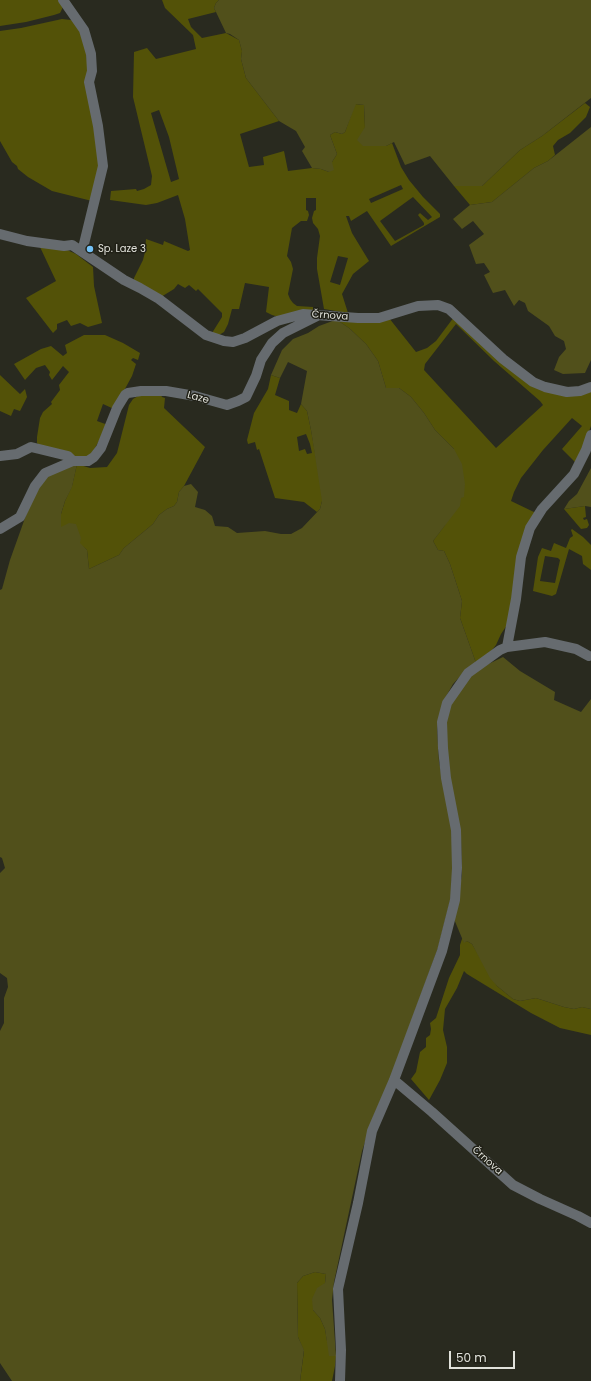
<!DOCTYPE html>
<html>
<head>
<meta charset="utf-8">
<style>
	body { margin:0 }
	#map { position:relative; width:591px; height:1381px; overflow:hidden; background:#292a1f; font-family:Poppins,sans-serif }
	canvas { display:block }
	.scale { position:absolute; left:449px; top:1351px; width:66px; height:18px; box-sizing:border-box; border:2px solid #e1e2db; border-top:0; padding-left:5px; font-size:12px; line-height:14px; white-space:nowrap; color:#e1e2db; -webkit-text-stroke:3px #202016; paint-order:stroke }
</style>
</head>
<body>
<div id="map">
<canvas width="591" height="1381"></canvas>
<div class="scale">50 m</div>
</div>
<script>
const ctx = document.querySelector('canvas').getContext('2d');
ctx.lineJoin = 'round';
function fill(path, color) {
  ctx.fillStyle = color;
  ctx.fill(path, 'evenodd');
}
function toPath(rows) {
  const path = new Path2D();
  for (const r of rows) {
    path.moveTo(r[0], r[1]);
    for (let i = 2; i < r.length; i += 2) path.lineTo(r[i], r[i + 1]);
  }
  return path;
}
function stroke(path, color, width, dash) {
  ctx.strokeStyle = color;
  ctx.lineWidth = width;
  ctx.lineCap = dash ? 'butt' : 'round';
  ctx.setLineDash(dash || []);
  ctx.stroke(path);
}
function label(font, color, halo, rows, align = 'center') {
  ctx.font = font + ' Poppins,sans-serif';
  ctx.lineWidth = 3;
  ctx.setLineDash([]);
  ctx.textBaseline = 'middle';
  ctx.strokeStyle = halo;
  ctx.fillStyle = color;
  for (const [text, x, y, turn = 0] of rows) {
    ctx.save();
    ctx.translate(x, y);
    ctx.rotate((+turn || 0) * Math.PI / 180);
    ctx.textAlign = isNaN(turn) ? turn : align;
    if (halo) ctx.strokeText(text, 0, 0);
    ctx.fillText(text, 0, 0);
    ctx.restore();
  }
}
const green = toPath([
	[0,0,59,0,63,7,60,13,54,15,26,22,0,26],
	[162,0,219,0,216,3,214,8,216,12,188,19,191,27,202,38,226,33,239,40,242,51,241,59,246,78,279,121,240,134,249,167,264,165,263,157,284,151,288,171,312,168,321,169,329,172,332,162,337,154,330,135,335,132,342,134,345,132,355,104,364,105,365,127,363,146,386,146,392,143,401,167,409,180,423,197,440,214,440,217,391,246,367,211,351,221,349,216,346,216,352,233,369,261,353,274,342,294,348,313,324,309,317,269,317,258,320,236,318,229,313,223,312,218,314,211,316,210,316,198,306,198,306,210,308,211,309,215,307,221,301,221,292,228,287,256,291,262,293,269,288,294,290,299,293,303,297,306,313,307,313,310,279,317,272,315,266,312,269,287,245,283,239,309,232,309,228,324,224,332,219,335,212,333,222,317,222,313,198,289,196,291,189,285,185,288,178,284,174,289,161,297,134,283,134,278,143,260,145,252,146,239,163,245,164,241,188,251,190,250,185,219,178,195,157,203,146,205,110,200,111,191,136,189,137,191,144,189,151,185,152,176,133,97,134,52,147,48,156,59,196,49,193,35,165,8],
	[159,110,169,137,179,179,171,182,151,113],
	[401,185,403,189,371,203,369,199],
	[413,197,432,217,428,220,420,213,418,215,424,223,424,225,395,241,380,221],
	[338,256,348,258,340,285,330,282],
	[62,19,71,20,76,23,85,43,99,166,92,201,52,191,28,177,18,169,17,166,12,162,0,141,0,31,21,28],
	[585,103,590,107,586,117,570,133,558,140,553,146,555,155,548,161,534,168,492,202,470,205,454,186,482,186,520,150,542,136],
	[40,247,65,249,76,254,93,267,94,286,102,323,88,327,80,323,71,326,67,320,57,324,57,329,53,333,26,298,56,281],
	[454,317,524,380,591,392,591,426,577,464,562,449,582,426,572,418,543,450,521,478,514,492,511,501,536,513,509,622,501,634,496,645,492,650,476,663,460,618,462,601,450,564,444,551,438,550,433,541,445,525,454,449,435,430,424,413,411,397,399,388,386,388,378,361,366,344,349,328,340,322,338,319,389,318,416,352,427,348,436,341],
	[456,324,494,361,540,401,543,405,496,448,424,370,425,364],
	[84,335,105,335,123,343,140,353,138,360,133,358,131,360,136,364,132,376,114,409,103,404,97,421,108,425,91,455,79,459,40,446,37,443,37,437,40,418,43,412,52,404,51,402,60,390,59,385,69,372,63,366,52,380,49,375,50,372,45,365,36,368,25,380,14,364,41,349,51,346,63,356,67,353,65,345],
	[0,375,20,394,25,389,27,397,20,411,14,409,11,416,0,411],
	[271,375,280,378,275,395,289,401,289,410,297,413,301,404,307,411,311,430,322,492,322,501,320,509,317,512,304,502,275,498,259,449,257,450,255,442,248,444,247,440,254,413,268,389],
	[306,434,310,444,312,453,307,454,305,449,299,451,297,437],
	[143,393,160,393,162,397,165,398,164,408,205,447,184,486,179,492,177,502,174,506,167,509,159,515,153,524,124,548,119,555,89,569,87,550,61,528,61,514,65,501,72,486,77,464,90,468,107,467,117,453,129,405,133,399],
	[585,506,586,517,583,518,584,520,587,519,589,525,587,528,581,529,564,509],
	[572,529,583,537,591,545,591,570,583,564,582,556,569,549,556,594,552,596,533,591,538,557,542,548,551,551,554,543,566,548,570,538,573,536,571,530],
	[545,556,558,558,560,560,555,583,540,581],
	[463,936,464,942,467,941,472,944,497,986,513,999,520,1001,536,998,564,1007,574,1009,582,1007,591,1009,591,1035,560,1028,531,1013,467,974,464,971,457,988,445,1009,443,1030,447,1047,447,1063,440,1080,429,1100,411,1079,416,1072,420,1052,426,1047,426,1038,430,1035,431,1029,430,1023,436,1018,449,978,460,955,460,945],
	[315,1272,326,1274,325,1283,313,1310,320,1318,325,1329,327,1341,336,1356,335,1366,332,1381,300,1381,304,1351,298,1337,297,1283,303,1276]
]);
const forest = toPath([
	[219,0,591,0,591,98,542,136,520,150,482,186,454,186,430,156,405,165,394,142,386,146,363,146,357,140,365,127,364,105,356,104,345,132,342,134,335,132,330,135,337,154,332,162,334,170,329,172,321,169,312,168,302,151,305,147,296,131,279,121,246,78,241,59,242,51,239,40,230,34,226,33,216,12,214,8,216,3],
	[591,127,591,360,585,373,563,374,554,370,559,357,566,349,564,341,555,336,549,326,528,311,525,303,519,300,514,306,505,290,493,293,484,275,490,272,484,263,476,264,469,245,484,234,473,221,462,229,453,219,470,205,492,202,534,168,548,161],
	[338,319,340,322,349,328,366,344,378,361,386,388,399,388,411,397,424,413,435,430,454,449,462,464,465,484,464,497,461,498,460,506,433,541,438,550,444,551,450,564,462,601,460,618,476,663,464,672,453,684,444,700,437,729,439,762,451,819,453,860,451,897,438,948,390,1079,374,1115,362,1151,334,1282,332,1300,336,1356,329,1356,325,1329,320,1318,313,1310,312,1299,317,1288,325,1283,326,1274,315,1272,303,1276,297,1283,298,1337,304,1350,300,1381,12,1381,0,1363,0,1031,4,1023,4,998,8,987,7,978,0,973,0,873,5,868,2,858,0,857,0,590,2,589,10,560,30,504,47,474,77,464,72,487,65,501,61,514,61,527,69,523,76,524,81,538,80,543,87,550,89,569,119,555,124,548,153,524,159,515,167,509,174,506,177,502,179,492,184,486,191,484,198,492,195,507,205,510,212,516,215,526,228,527,237,533,265,531,281,534,291,534,302,528,320,509,322,501,311,430,307,411,301,404,307,371,288,362,280,378,271,375,282,350,293,339,308,333,319,326],
	[591,468,591,507,585,506,564,509,569,501,577,494],
	[503,657,520,671,555,692,554,700,581,712,591,699,591,1009,582,1007,574,1009,564,1007,536,998,520,1001,513,999,497,986,490,978,472,944,467,941,464,943,454,919,462,875,461,838,449,779,445,733,449,707,465,681,478,669]
]);
const minor = toPath([
	[63,0,84,30,91,54,92,71,89,82,98,126,103,166,82,252],
	[0,234,27,241,64,246,72,245,124,280,140,288,159,299,206,335,224,341,233,342,245,338,277,321,303,314,358,318,379,318,418,306,438,305,449,309,503,359,533,382,545,387,567,392,580,391,591,387],
	[0,456,17,454,31,447,68,456,73,461,88,461,94,457,101,448,117,408,125,395,128,393,141,391,166,391,195,396,227,405,238,401,246,397,256,376,261,360,272,343,283,333,319,315],
	[0,529,20,517,35,486,45,473,73,461],
	[507,647,545,642,576,649,589,656],
	[394,1080,432,1112,513,1185,540,1199,578,1216,591,1223],
	[340,1381,341,1350,338,1289,358,1203,372,1131,394,1080,442,951,455,900,457,868,456,830,446,778,443,748,442,722,447,703,468,673,500,650,507,647,516,599,521,557,530,528,542,509,574,474,586,450,591,435]
]);
const markers = [
	[90,249,4,"#73c1f5"]
];
const poiNames = [
	["Sp. Laze 3",98,249]
];
const streetNames = [
	["Črnova",330,316,4],
	["Laze",198,398,15],
	["Črnova",487,1161,42]
];
fill(green, '#535208');
fill(forest, '#51501b');
stroke(minor, '#666b6f', 10);
for (const [x, y, r, color] of markers) {
  const dot = new Path2D();
  dot.arc(x, y, r, 0, 2 * Math.PI);
  ctx.fillStyle = color;
  ctx.fill(dot);
  stroke(dot, '#202016', 1.5);
}
label('10px', '#e1e2db', '#202016', poiNames, 'left');
label('10px', '#e1e2db', '#202016', streetNames);
</script>
</body>
</html>
